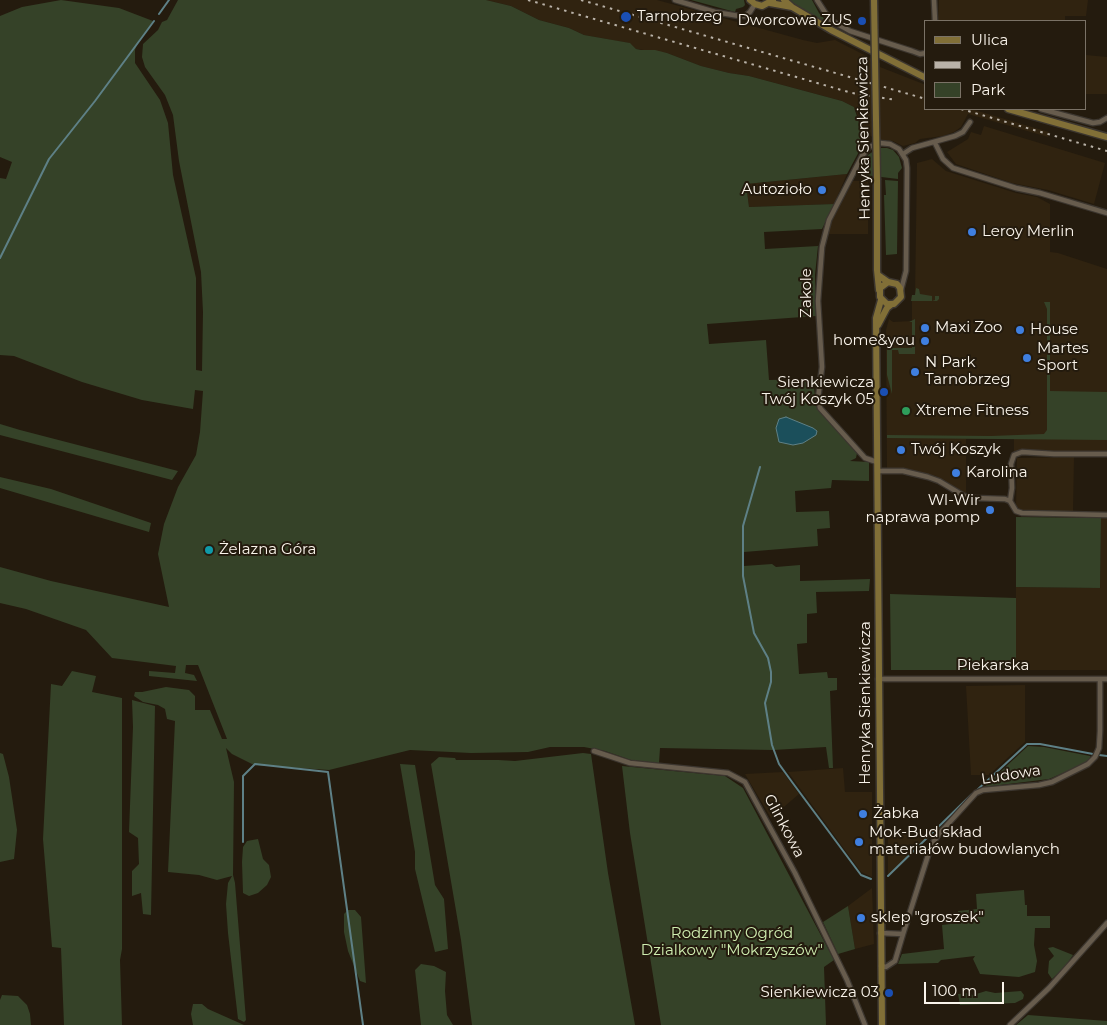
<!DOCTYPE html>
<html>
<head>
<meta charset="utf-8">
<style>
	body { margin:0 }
	#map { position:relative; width:1107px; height:1025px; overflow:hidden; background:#241b0e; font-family:Montserrat,sans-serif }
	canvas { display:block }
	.legend { position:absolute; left:924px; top:20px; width:162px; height:90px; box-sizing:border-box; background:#241b0e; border:1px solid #7a7266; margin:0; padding:6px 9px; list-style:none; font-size:15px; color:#faf4eb }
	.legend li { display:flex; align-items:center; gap:10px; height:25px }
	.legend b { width:25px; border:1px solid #7a7266 }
	.scale { position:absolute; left:924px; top:982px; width:80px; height:22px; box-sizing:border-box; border:2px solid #faf4eb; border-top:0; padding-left:6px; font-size:15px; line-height:18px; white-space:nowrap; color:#faf4eb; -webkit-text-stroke:4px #241b0e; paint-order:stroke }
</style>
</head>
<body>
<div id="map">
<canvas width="1107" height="1025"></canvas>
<ul class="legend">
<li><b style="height:6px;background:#816f37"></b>Ulica</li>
<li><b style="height:6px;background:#b9b2a8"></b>Kolej</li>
<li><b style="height:14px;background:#354228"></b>Park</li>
</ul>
<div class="scale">100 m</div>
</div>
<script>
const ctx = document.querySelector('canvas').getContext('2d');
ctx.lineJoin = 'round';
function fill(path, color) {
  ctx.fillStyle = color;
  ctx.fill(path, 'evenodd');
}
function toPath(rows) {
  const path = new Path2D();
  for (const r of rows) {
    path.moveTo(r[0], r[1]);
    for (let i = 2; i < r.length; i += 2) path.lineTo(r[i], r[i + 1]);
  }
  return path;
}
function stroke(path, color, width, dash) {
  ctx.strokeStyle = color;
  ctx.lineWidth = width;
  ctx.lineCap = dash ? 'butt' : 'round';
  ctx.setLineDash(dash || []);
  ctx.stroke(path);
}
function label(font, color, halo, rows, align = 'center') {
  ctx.font = font + ' Montserrat,sans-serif';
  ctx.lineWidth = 4;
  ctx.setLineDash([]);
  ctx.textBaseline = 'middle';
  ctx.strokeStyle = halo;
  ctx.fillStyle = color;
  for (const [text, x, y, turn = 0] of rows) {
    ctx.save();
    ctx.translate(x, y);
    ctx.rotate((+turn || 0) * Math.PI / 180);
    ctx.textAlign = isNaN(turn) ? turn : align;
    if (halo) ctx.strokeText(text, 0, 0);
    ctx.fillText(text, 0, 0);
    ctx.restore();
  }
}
const built = toPath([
	[486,0,657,0,803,40,817,43,835,40,880,63,880,67,926,85,926,109,971,109,1049,132,1048,137,968,114,961,127,954,132,943,136,920,139,915,143,903,146,893,141,875,139,865,132,854,107,842,101,749,76,729,73,701,66,667,53,636,49,629,43,584,35,569,28,539,20,511,6],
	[939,0,1088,0,1086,16,1065,16,1065,21,938,21],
	[1086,55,1107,57,1107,94,1086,94],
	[984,126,1105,163,1094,204,1048,190,1012,183,956,164,947,152,968,139,971,132,981,135],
	[932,159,946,171,1016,193,1037,197,1050,204,1050,252,1058,253,1107,269,1107,451,1014,451,1014,439,966,439,966,494,936,476,908,469,887,469,886,330,889,319,893,322,912,321,912,295,915,295,917,163],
	[847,174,834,204,749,207,746,184],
	[853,181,868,181,868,234,828,234,832,221],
	[1074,457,1073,511,1020,511,1016,507,1017,458],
	[1101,518,1107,518,1107,670,1016,670,1016,587,1100,588],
	[1025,685,1025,742,989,775,971,775,966,686],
	[843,768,845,792,872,792,872,877,861,872,788,772],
	[783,772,799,794,771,818,745,774],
	[916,831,921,836,928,838,888,876,888,833],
	[872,888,874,944,855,949,848,906]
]);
const green = toPath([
	[61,0,119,8,153,21,139,40,135,50,135,63,160,100,168,123,173,175,196,278,196,370,202,371,203,312,201,272,179,161,173,115,165,95,145,67,142,57,143,44,158,30,162,22,167,20,178,0,486,0,511,6,539,20,569,28,584,35,630,43,636,49,641,50,655,50,667,53,701,66,729,73,749,76,842,101,854,107,864,139,863,144,847,174,746,184,749,207,834,204,822,229,764,232,765,249,818,246,815,275,816,316,707,324,709,344,766,340,769,380,813,379,816,404,818,409,857,453,856,458,850,461,869,462,869,481,832,480,831,488,795,491,796,512,829,511,830,528,817,529,818,546,744,552,744,566,772,564,776,567,800,565,800,581,870,579,869,591,816,592,817,613,807,614,807,643,797,644,799,674,827,672,828,678,837,678,837,690,830,691,833,768,829,768,826,747,773,750,660,748,659,763,631,760,605,751,584,747,550,747,528,752,471,753,410,750,329,770,254,765,232,754,226,748,234,782,233,875,235,883,246,1020,244,1022,238,1019,228,933,226,904,228,883,232,876,217,880,199,875,168,872,175,721,167,719,165,709,158,705,143,702,134,696,135,692,142,692,166,687,189,690,195,696,195,710,210,710,222,739,227,739,198,665,186,665,185,673,194,675,197,681,149,676,149,671,175,673,176,666,112,658,86,630,26,609,0,603,0,567,51,581,169,607,158,554,164,524,178,487,196,455,200,432,203,391,195,390,193,409,142,400,82,382,14,356,0,355,0,178,6,179,12,162,0,157,0,16,22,7],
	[691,0,744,0,745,5,743,7,736,9,735,12],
	[787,0,812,0,819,13,830,25],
	[878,148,887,148,893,150,899,157,902,168,898,173,898,179,865,175,861,165,868,155],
	[885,180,898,181,897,254,886,255,884,195,886,195],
	[916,288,919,289,920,294,932,296,932,301,935,300,935,296,939,296,939,299,937,301,911,301,912,295,915,295],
	[1044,302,1050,302,1050,391,1107,392,1107,440,887,438,887,435,991,436,1044,434,1047,430,1047,309],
	[915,319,915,354,899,354,898,350,892,350,892,394,887,375,887,348,912,348,912,322,909,322],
	[0,424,20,430,178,471,172,480,0,435],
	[0,477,51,489,151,523,149,532,0,488],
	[1016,517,1101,518,1100,588,1016,587],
	[890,594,1016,598,1016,670,891,670],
	[72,671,96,676,92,692,122,698,122,949,120,960,122,1025,64,1025,61,948,52,947,43,839,51,684,62,686],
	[132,700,155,706,151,915,143,914,141,893,132,896,132,871,139,864,138,838,129,832,133,727],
	[1028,746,1044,747,1090,756,1091,758,1086,763,1049,779,984,787],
	[0,753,3,754,9,777,17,830,14,859,0,862],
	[583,753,591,754,608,873,635,1025,472,1025,461,940,431,764,439,757,455,758,456,760,498,760,515,761],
	[400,764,415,765,435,885,444,899,448,949,435,952,415,869,415,852],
	[622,766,725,776,743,788,834,960,824,967,826,1025,661,1025,630,833],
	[258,839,263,859,269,865,271,877,267,885,258,893,249,896,243,893,242,862,243,847,247,841],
	[1024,890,1025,905,1027,905,1027,916,1050,916,1050,928,1035,928,1034,945,1037,961,1035,972,1019,977,980,974,973,959,975,956,941,960,938,963,898,964,902,954,944,949,942,925,959,923,958,911,977,909,976,894],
	[848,906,855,949,838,954,823,922],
	[348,910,355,910,361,917,366,983,360,981,348,951,344,932,344,914],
	[1053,947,1073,955,1064,968,1052,979,1048,973,1049,961,1054,956,1048,948],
	[421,964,434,966,446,972,445,991,447,1015,453,1025,421,1025,415,970],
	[986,991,995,993,1021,991,1024,995,1023,999,1015,1003,960,1005,958,994,968,993,973,995],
	[2,995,18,996,27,1005,30,1014,31,1025,0,1025,0,1000],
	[193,1004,202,1004,208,1009,244,1025,193,1025,191,1014],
	[1028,1015,1107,1021,1107,1025,1016,1025]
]);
const water = toPath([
	[786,417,813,428,817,431,816,435,803,443,793,445,779,442,776,428,779,419,786,417]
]);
const stream = toPath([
	[159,14,169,0],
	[0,258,49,159,95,101,154,21],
	[760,467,743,526,743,576,754,633,768,658,771,672,771,682,765,703,772,745,779,764,792,782,861,875,871,879],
	[1099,755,1107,756],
	[976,791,1027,744,1040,744,1093,754],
	[243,842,243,776,255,764,328,772,363,1025],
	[888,876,972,794]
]);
const street = toPath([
	[675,0,715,12,739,16,745,16,750,12,755,4],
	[817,0,826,14,832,21,850,31,912,51,920,54,926,53],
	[934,0,935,21],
	[1041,109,1093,123,1100,122,1107,118],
	[935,143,943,159,953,168,1016,188,1040,193,1107,213],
	[903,154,912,148,955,136,963,132,970,122],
	[1107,454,1054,454,1022,452,1014,455,1011,464,1012,488,1010,501,1016,511,1022,513,1107,515],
	[877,462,865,458,820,408,818,399,822,367,818,301,822,247,829,220,862,156,869,147,880,143,890,144,899,149,906,160,907,168,906,271,901,290],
	[877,471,903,471,928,477,939,481,964,496,975,498,1005,499,1010,501],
	[878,679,1107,679],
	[594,751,630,763,728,773,745,782,795,873,847,980,865,1025],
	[880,933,903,934,931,846,938,835,976,793,983,790,1039,785,1052,782,1088,764,1095,757,1099,748,1100,731,1100,679],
	[881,966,886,967,895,961,903,934],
	[1010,1025,1049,988,1107,923]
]);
const secondary = toPath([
	[750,0,755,4,762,6,773,0],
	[784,0,792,7,831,30,926,78],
	[770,3,792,7],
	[1008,109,1107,137],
	[877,180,877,270,879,290],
	[878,275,888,282,897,284,900,288,901,297,894,304,887,304,880,297,880,288,888,282],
	[881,300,876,318,882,1025],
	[878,325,887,308,892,304]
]);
const rail = toPath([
	[528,0,852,93,896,100],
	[581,0,926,99],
	[961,109,1107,151]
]);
const secondaryBridge = toPath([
	[874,0,877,180]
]);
const markers = [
	[626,17,6,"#1a4fb4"],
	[862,21,5,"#1a4fb4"],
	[822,190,5,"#3f7fe0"],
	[972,232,5,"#3f7fe0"],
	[925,328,5,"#3f7fe0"],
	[1020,330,5,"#3f7fe0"],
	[925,341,5,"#3f7fe0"],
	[1027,358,5,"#3f7fe0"],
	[915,372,5,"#3f7fe0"],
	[884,392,5,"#1a4fb4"],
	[906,411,5,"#2e9e5b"],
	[901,450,5,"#3f7fe0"],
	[956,473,5,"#3f7fe0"],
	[990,510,5,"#3f7fe0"],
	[209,550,5,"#0f9aa8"],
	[863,814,5,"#3f7fe0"],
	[859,842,5,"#3f7fe0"],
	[861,918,5,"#3f7fe0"],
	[889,993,5,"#1a4fb4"]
];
const poiNames = [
	["Tarnobrzeg",637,17],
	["Dworcowa ZUS",852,21,"right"],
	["Autozioło",812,190,"right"],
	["Leroy Merlin",982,232],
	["Maxi Zoo",935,328],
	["House",1030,330],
	["home&you",915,341,"right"],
	["Martes",1037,349],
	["Sport",1037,366],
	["N Park",925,363],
	["Tarnobrzeg",925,380],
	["Sienkiewicza",874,383,"right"],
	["Twój Koszyk 05",874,400,"right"],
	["Xtreme Fitness",916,411],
	["Twój Koszyk",911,450],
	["Karolina",966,473],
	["Wl-Wir",980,501,"right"],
	["naprawa pomp",980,518,"right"],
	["Żelazna Góra",219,550],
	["Żabka",873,814],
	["Mok-Bud skład",869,833],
	["materiałów budowlanych",869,850],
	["sklep \"groszek\"",871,918],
	["Sienkiewicza 03",879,993,"right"]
];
const streetNames = [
	["Henryka Sienkiewicza",864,138,-91],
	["Zakole",807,293,-90],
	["Piekarska",993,666],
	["Henryka Sienkiewicza",866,703,-90],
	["Ludowa",1011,775,-9],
	["Glinkowa",784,826,62]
];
const parkNames = [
	["Rodzinny Ogród",732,934],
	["Dzialkowy \"Mokrzyszów\"",732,951]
];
fill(built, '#302310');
fill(green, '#354228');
fill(water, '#1b4f5b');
stroke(water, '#5e8086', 1);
stroke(stream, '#5e8086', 2);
stroke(street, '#3c362f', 7);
stroke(secondary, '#3c362f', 9);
stroke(street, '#675c4d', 4.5);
stroke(secondary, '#816f37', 6);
stroke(rail, '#b9b2a8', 2, [2.5, 5]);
stroke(secondaryBridge, '#3c362f', 9, []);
stroke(secondaryBridge, '#816f37', 6);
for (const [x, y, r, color] of markers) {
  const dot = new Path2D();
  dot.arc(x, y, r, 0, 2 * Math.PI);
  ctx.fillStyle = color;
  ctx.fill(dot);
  stroke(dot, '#241b0e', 2);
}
label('15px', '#faf4eb', '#241b0e', poiNames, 'left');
label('15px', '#faf4eb', '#241b0e', streetNames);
label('15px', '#cfeeb0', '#241b0e', parkNames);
</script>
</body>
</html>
